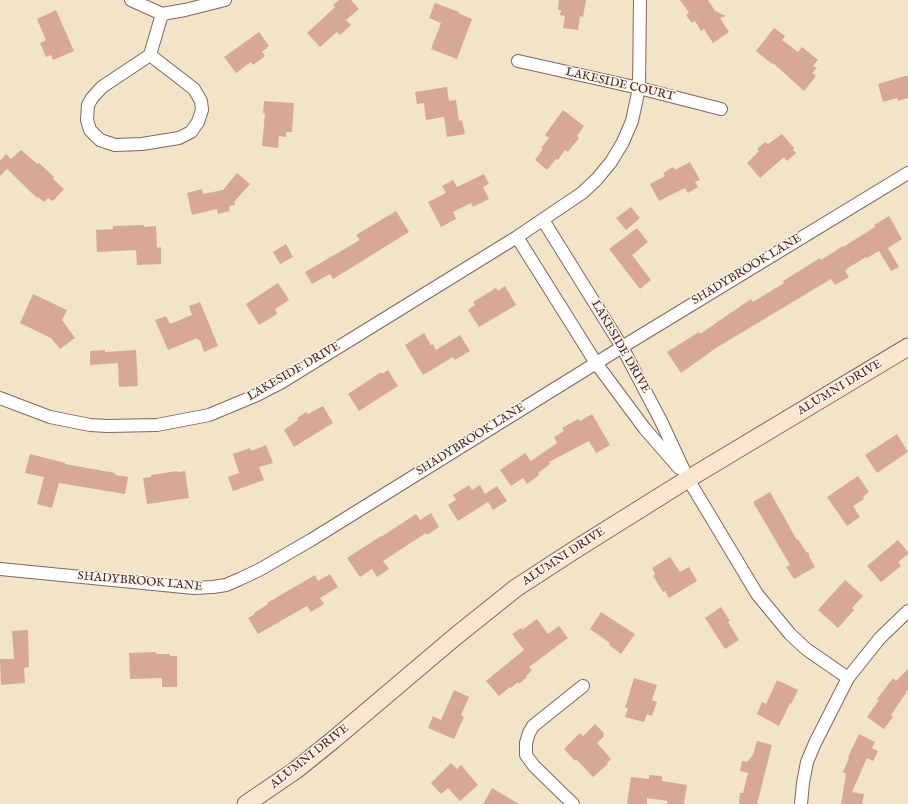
<!DOCTYPE html>
<html>
<head>
<meta charset="utf-8">
<style>
	body { margin:0 }
	canvas { display:block; background:#f2e4c6 }
</style>
</head>
<body>
<canvas width="908" height="804"></canvas>
<script>
const ctx = document.querySelector('canvas').getContext('2d');
ctx.lineJoin = 'round';
function fill(path, color) {
  ctx.fillStyle = color;
  ctx.fill(path, 'evenodd');
}
function toPath(rows) {
  const path = new Path2D();
  for (const r of rows) {
    path.moveTo(r[0], r[1]);
    for (let i = 2; i < r.length; i += 2) path.lineTo(r[i], r[i + 1]);
  }
  return path;
}
function stroke(path, color, width, dash) {
  ctx.strokeStyle = color;
  ctx.lineWidth = width;
  ctx.lineCap = dash ? 'butt' : 'round';
  ctx.setLineDash(dash || []);
  ctx.stroke(path);
}
function label(font, color, halo, rows, align = 'center') {
  ctx.font = font + ' "IM FELL English",serif';
  ctx.lineWidth = 3;
  ctx.setLineDash([]);
  ctx.textBaseline = 'middle';
  ctx.strokeStyle = halo;
  ctx.fillStyle = color;
  for (const [text, x, y, turn = 0] of rows) {
    ctx.save();
    ctx.translate(x, y);
    ctx.rotate((+turn || 0) * Math.PI / 180);
    ctx.textAlign = isNaN(turn) ? turn : align;
    if (halo) ctx.strokeText(text, 0, 0);
    ctx.fillText(text, 0, 0);
    ctx.restore();
  }
}
const building = toPath([
	[339,0,351,0,359,9,346,20,351,25,340,35,337,32,320,47,307,33,335,7,333,5],
	[559,0,586,0,583,17,580,16,578,30,563,28,565,16,560,15,561,10,558,10],
	[680,0,708,0,715,11,726,16,720,18,729,32,713,43,704,29,701,31,695,21,692,23,686,15,689,13],
	[435,3,459,12,458,13,472,19,457,59,431,49,441,23,429,18],
	[56,10,74,51,53,60,51,55,46,57,40,43,46,40,37,19],
	[774,28,785,36,782,40,798,52,802,47,818,60,813,66,817,68,812,73,816,76,804,91,773,63,772,64,756,51],
	[259,32,269,46,262,52,265,56,253,65,251,62,236,73,224,57],
	[905,76,908,76,908,98,898,101,897,98,883,102,878,84],
	[447,87,449,101,456,100,459,121,462,120,465,134,447,137,444,117,426,120,424,103,417,104,415,92],
	[264,101,294,103,292,132,286,132,286,137,279,136,278,148,262,146,265,113,263,113],
	[563,110,584,126,577,136,579,138,568,152,565,150,558,160,556,159,547,170,535,160,543,149,541,148,549,138,545,135],
	[782,134,794,148,793,150,796,153,787,161,784,157,760,178,747,163,759,151,757,149,765,142,768,144],
	[21,150,35,162,38,164,39,163,54,177,53,179,64,189,53,201,48,198,44,202,38,197,37,198,7,169,0,176,0,161,6,154,11,159],
	[690,162,700,180,695,182,698,187,688,193,685,188,659,201,650,184,665,176,663,173,673,167,675,170],
	[237,173,250,184,234,202,235,205,229,206,230,211,218,214,217,209,192,215,187,193,202,189,203,194,223,190],
	[484,174,489,184,483,187,489,199,473,207,471,203,453,212,456,219,441,227,428,202,446,193,442,186,453,180,457,187],
	[631,207,640,218,626,230,616,218],
	[396,211,409,232,333,279,330,274,312,284,305,272,360,240,356,235],
	[889,216,902,239,888,248,899,267,891,271,879,251,867,258,866,257,848,268,845,271,849,277,835,285,831,279,716,348,681,373,667,352,699,332,700,334,751,299,753,302,784,283,783,281,820,258,821,260,843,246,843,247,875,227,874,225],
	[144,225,144,227,156,226,157,248,161,247,161,264,137,265,136,250,97,252,96,230,113,229,113,226],
	[637,228,648,242,632,255,651,280,640,289,609,249],
	[286,244,293,257,280,264,273,252],
	[278,283,289,300,275,309,277,314,259,325,246,304],
	[505,286,516,305,479,327,468,310,475,305,473,302,496,288,498,291],
	[33,294,67,310,62,320,75,338,60,349,51,338,20,323],
	[200,302,218,346,204,352,200,340,198,340,197,338,168,350,155,320,166,316,170,324,192,315,189,306],
	[424,333,431,345,433,344,436,350,460,335,470,351,455,360,453,357,423,375,405,345],
	[105,350,105,352,136,350,138,386,119,387,118,363,90,365,90,351],
	[388,370,398,386,359,411,348,394,381,372,382,374],
	[323,406,333,423,294,447,284,430,298,420,297,418,306,412,308,414],
	[592,414,610,445,596,453,589,441,549,462,550,464,538,473,539,475,527,484,523,478,511,486,500,470,525,453,531,461,557,443,554,437,564,431,562,428,578,419,580,421],
	[897,434,908,452,877,473,865,455],
	[266,445,273,463,259,467,264,480,233,491,228,477,239,473,233,454,250,448,251,451],
	[30,454,65,463,65,464,115,473,115,475,128,477,125,494,59,483,52,508,37,504,44,477,25,473],
	[177,471,177,472,185,471,189,498,147,504,143,478,151,477,151,475],
	[858,476,869,492,863,497,864,499,853,506,860,517,847,526,827,497],
	[469,485,472,490,480,485,485,494,497,486,507,501,493,510,488,502,458,521,448,505,456,500,453,495],
	[770,492,797,540,798,539,806,552,809,553,809,556,815,567,794,579,786,567,790,565,753,502],
	[431,513,439,527,427,535,426,533,383,561,389,569,377,577,372,569,360,577,347,558,381,536,381,537,416,514,420,520],
	[898,540,908,552,908,554,898,562,901,566,881,582,867,566],
	[670,557,680,572,689,567,697,581,669,598,665,591,663,592,653,576,655,574,652,568],
	[330,574,338,587,320,598,324,604,311,612,307,606,258,634,248,618,255,614,254,613,268,604,267,603,315,575,318,581],
	[845,580,863,596,852,608,854,610,838,628,818,610],
	[721,607,730,621,728,622,739,640,725,649,705,618],
	[601,612,635,634,621,654,609,645,610,643,590,629],
	[537,619,548,634,559,626,568,638,529,667,532,670,526,676,527,677,519,684,518,682,511,688,510,687,499,696,486,681,524,650,512,634,521,628,522,630],
	[28,630,29,667,24,668,25,683,1,685,0,659,14,659,12,631],
	[156,652,156,654,170,654,170,656,177,656,177,687,162,687,162,678,130,679,129,653],
	[908,669,908,690,891,715,893,717,884,729,867,717,879,700,877,699,893,678,896,681],
	[634,678,657,685,652,700,657,702,652,716,647,714,644,722,625,717,628,708,625,708],
	[777,680,798,690,791,704,790,703,779,726,757,714,762,702,766,704],
	[454,690,469,697,461,715,464,717,454,739,428,728,433,716,441,720],
	[595,724,604,733,603,734,604,736,597,743,611,759,607,763,608,764,593,777,576,759,575,761,564,749,580,733,583,736],
	[859,734,875,742,872,748,878,751,873,761,867,758,852,792,864,794,862,804,841,804,846,774,843,772,849,758,848,757],
	[757,741,772,745,757,804,739,804,740,793,743,793,748,773,740,771,742,761,747,762,753,755],
	[451,763,457,769,461,765,478,785,460,801,448,788,441,794,431,783],
	[649,775,662,776,662,781,687,785,684,804,667,804,668,801,647,798,647,804,627,804,631,777,649,779],
	[492,788,519,804,483,804]
]);
const minor = toPath([
	[131,0,162,14,185,10,225,0],
	[150,55,194,89,201,101,202,110,198,122,191,132,179,138,142,144,115,145,100,140,90,130,87,120,88,105,92,98,102,87,150,55],
	[150,55,162,14],
	[518,61,639,88,721,109],
	[543,220,622,347,661,421,688,479,757,594,790,634,806,649,848,678],
	[517,237,596,363,645,429,679,468],
	[0,398,50,417,90,425,107,426,157,425,209,415,257,395,282,382,517,237,582,193,596,180,611,162,623,142,632,121,639,88,640,0],
	[0,569,194,588,213,587,226,585,240,579,259,570,311,540,622,347,908,173],
	[573,804,534,766,526,755,526,743,529,733,533,726,583,686],
	[801,804,803,783,807,762,815,743,848,678,880,638,908,611]
]);
const secondary = toPath([
	[246,804,296,770,332,741,456,636,516,588,576,549,688,479,908,347]
]);
const streetNames = [
	["LAKESIDE COURT",620,85,13],
	["SHADYBROOK LANE",747,270,-31],
	["LAKESIDE DRIVE",620,347,60],
	["LAKESIDE DRIVE",294,372,-30],
	["ALUMNI DRIVE",840,388,-31],
	["SHADYBROOK LANE",471,440,-32],
	["ALUMNI DRIVE",564,557,-33],
	["SHADYBROOK LANE",140,582,5],
	["ALUMNI DRIVE",310,757,-38]
];
fill(building, '#d8a897');
stroke(minor, '#856461', 14);
stroke(secondary, '#856461', 19);
stroke(minor, '#fff', 12);
stroke(secondary, '#fce5cf', 17);
label('12px', '#4a1f2b', '#fcf5e5', streetNames);
</script>
</body>
</html>
